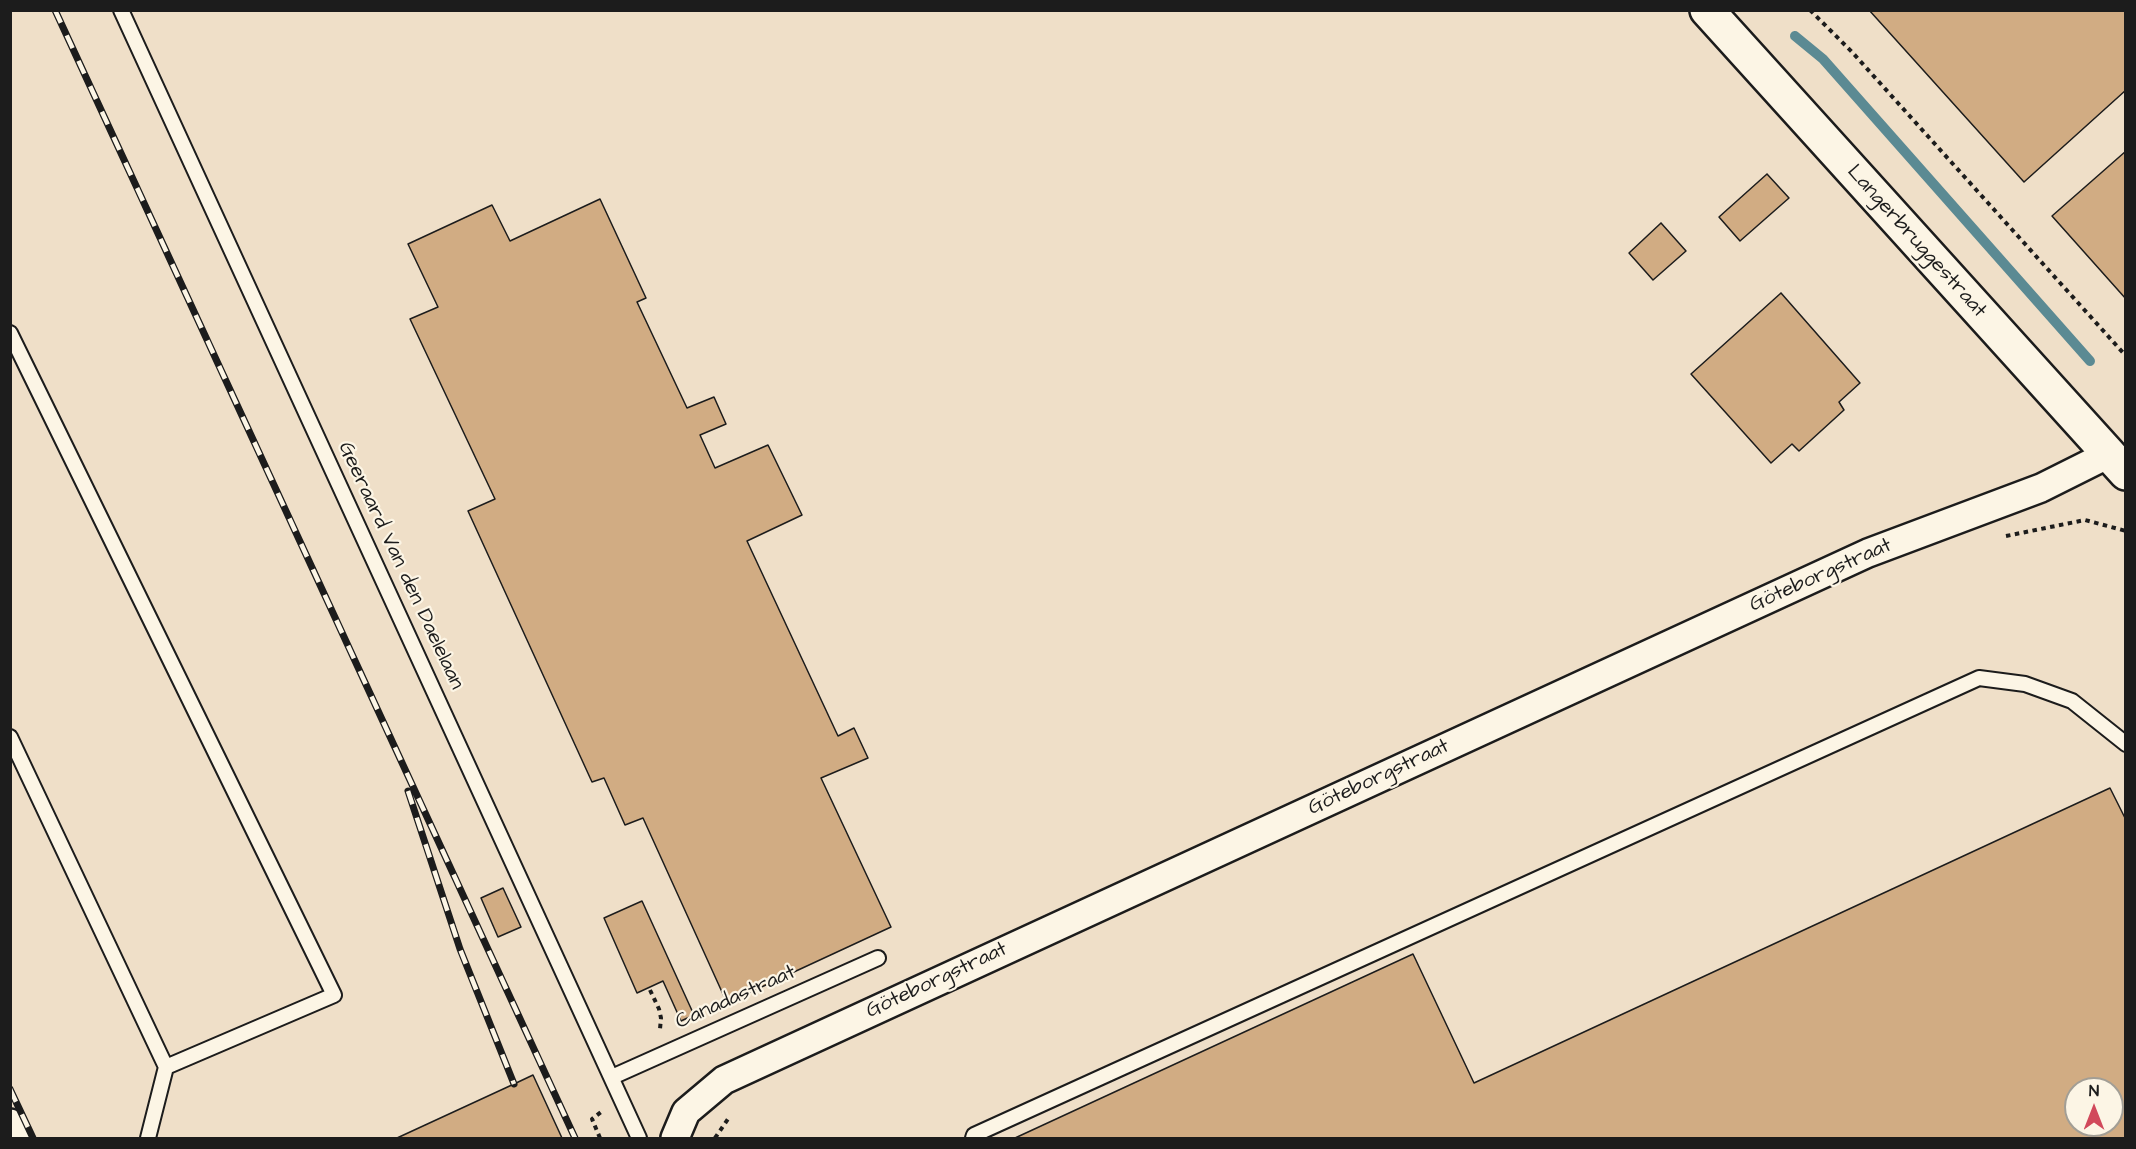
<!DOCTYPE html>
<html>
<head>
<meta charset="utf-8">
<style>
	body { margin:0 }
	#map { position:relative; width:2136px; height:1149px; overflow:hidden; background:#fcf5e5; font-family:"Architects Daughter",sans-serif }
	canvas { display:block }
	.frame { position:absolute; inset:0; border:12px solid #1c1c1c; pointer-events:none }
	.north { position:absolute; left:2064px; top:1077px; width:60px; height:60px; box-sizing:border-box; background:#fcf5e5; border:2px solid #a29e95; border-radius:50%; rotate:0deg; font-size:16px; font-weight:700; line-height:24px; text-align:center; color:#1c1c1c }
	.north::after { content:''; display:block; margin:auto; width:21px; height:27px; background:#d1495b; clip-path:polygon(50% 0,100% 100%,50% 72%,0 100%) }
</style>
</head>
<body>
<div id="map">
<canvas width="2136" height="1149"></canvas>
<div class="frame"></div>
<div class="north">N</div>
</div>
<script>
const ctx = document.querySelector('canvas').getContext('2d');
ctx.lineJoin = 'round';
function fill(path, color) {
  ctx.fillStyle = color;
  ctx.fill(path, 'evenodd');
}
function toPath(rows) {
  const path = new Path2D();
  for (const r of rows) {
    path.moveTo(r[0], r[1]);
    for (let i = 2; i < r.length; i += 2) path.lineTo(r[i], r[i + 1]);
  }
  return path;
}
function stroke(path, color, width, dash) {
  ctx.strokeStyle = color;
  ctx.lineWidth = width;
  ctx.lineCap = dash ? 'butt' : 'round';
  ctx.setLineDash(dash || []);
  ctx.stroke(path);
}
function label(font, color, halo, rows, align = 'center') {
  ctx.font = font + ' "Architects Daughter",sans-serif';
  ctx.lineWidth = 4.5;
  ctx.setLineDash([]);
  ctx.textBaseline = 'middle';
  ctx.strokeStyle = halo;
  ctx.fillStyle = color;
  for (const [text, x, y, turn = 0] of rows) {
    ctx.save();
    ctx.translate(x, y);
    ctx.rotate((+turn || 0) * Math.PI / 180);
    ctx.textAlign = isNaN(turn) ? turn : align;
    if (halo) ctx.strokeText(text, 0, 0);
    ctx.fillText(text, 0, 0);
    ctx.restore();
  }
}
const built = toPath([
	[10,11,2125,11,2125,1138,11,1138],
	[2076,1089,2112,1089,2112,1125,2076,1125]
]);
const stream = toPath([
	[1795,36,1823,59,2090,361]
]);
const building = toPath([
	[1869,10,2126,10,2126,90,2024,182,1869,10],
	[2126,151,2126,299,2052,216,2126,151],
	[1767,174,1789,198,1740,241,1719,217,1767,174],
	[600,199,646,298,637,302,687,408,714,397,726,424,700,435,715,468,768,445,802,515,747,541,838,736,854,728,868,758,821,778,891,927,727,1003,643,818,625,825,604,778,592,782,468,511,495,499,410,319,438,307,408,244,492,205,510,241,600,199],
	[1661,223,1686,251,1653,280,1629,253,1661,223],
	[1781,293,1860,383,1839,402,1844,410,1799,451,1792,444,1771,463,1691,374,1781,293],
	[2110,788,2126,820,2126,1138,1015,1138,1413,954,1474,1083,2110,788],
	[2076,1089,2112,1089,2112,1125,2076,1125,2076,1089],
	[503,888,521,927,498,937,481,898,503,888],
	[642,901,694,1015,681,1021,663,981,637,993,604,918,642,901],
	[533,1075,562,1138,397,1138,514,1084,533,1075]
]);
const path = toPath([
	[1810,10,1852,52,2126,356],
	[2006,536,2085,520,2126,531],
	[650,990,659,1009,661,1018,660,1029],
	[600,1138,592,1119,601,1112],
	[715,1138,728,1119]
]);
const service = toPath([
	[121,10,639,1138],
	[10,333,334,995,166,1067],
	[10,737,166,1067,148,1138],
	[612,1077,878,958],
	[973,1138,974,1135,1979,678,2025,684,2072,701,2126,744]
]);
const minor = toPath([
	[10,1123,18,1138],
	[675,1138,686,1112,724,1080,1868,553,2041,488,2109,454]
]);
const secondary = toPath([
	[1707,10,2126,473]
]);
const rail = toPath([
	[55,10,575,1138],
	[408,791,460,949,514,1084],
	[10,1089,33,1138]
]);
const streetNames = [
	["Langerbruggestraat",1916,242,48],
	["Geeraard Van den Daelelaan",400,566,65],
	["Göteborgstraat",1821,576,-24],
	["Göteborgstraat",1379,778,-25],
	["Göteborgstraat",937,981,-25],
	["Canadastraat",736,998,-24]
];
fill(built, '#efdfc8');
stroke(stream, '#5b8a93', 10);
fill(building, '#d1ac83');
stroke(building, '#1c1c1c', 1.5);
stroke(service, '#1c1c1c', 18);
stroke(minor, '#1c1c1c', 32);
stroke(secondary, '#1c1c1c', 38);
stroke(path, '#1c1c1c', 4, [4.5, 4.5]);
stroke(service, '#fcf5e5', 14);
stroke(minor, '#fcf5e5', 27);
stroke(secondary, '#fcf5e5', 33);
stroke(rail, '#1c1c1c', 7);
stroke(rail, '#fcf5e5', 4.5, [14]);
label('21px', '#1c1c1c', '#fcf5e5', streetNames);
</script>
</body>
</html>
